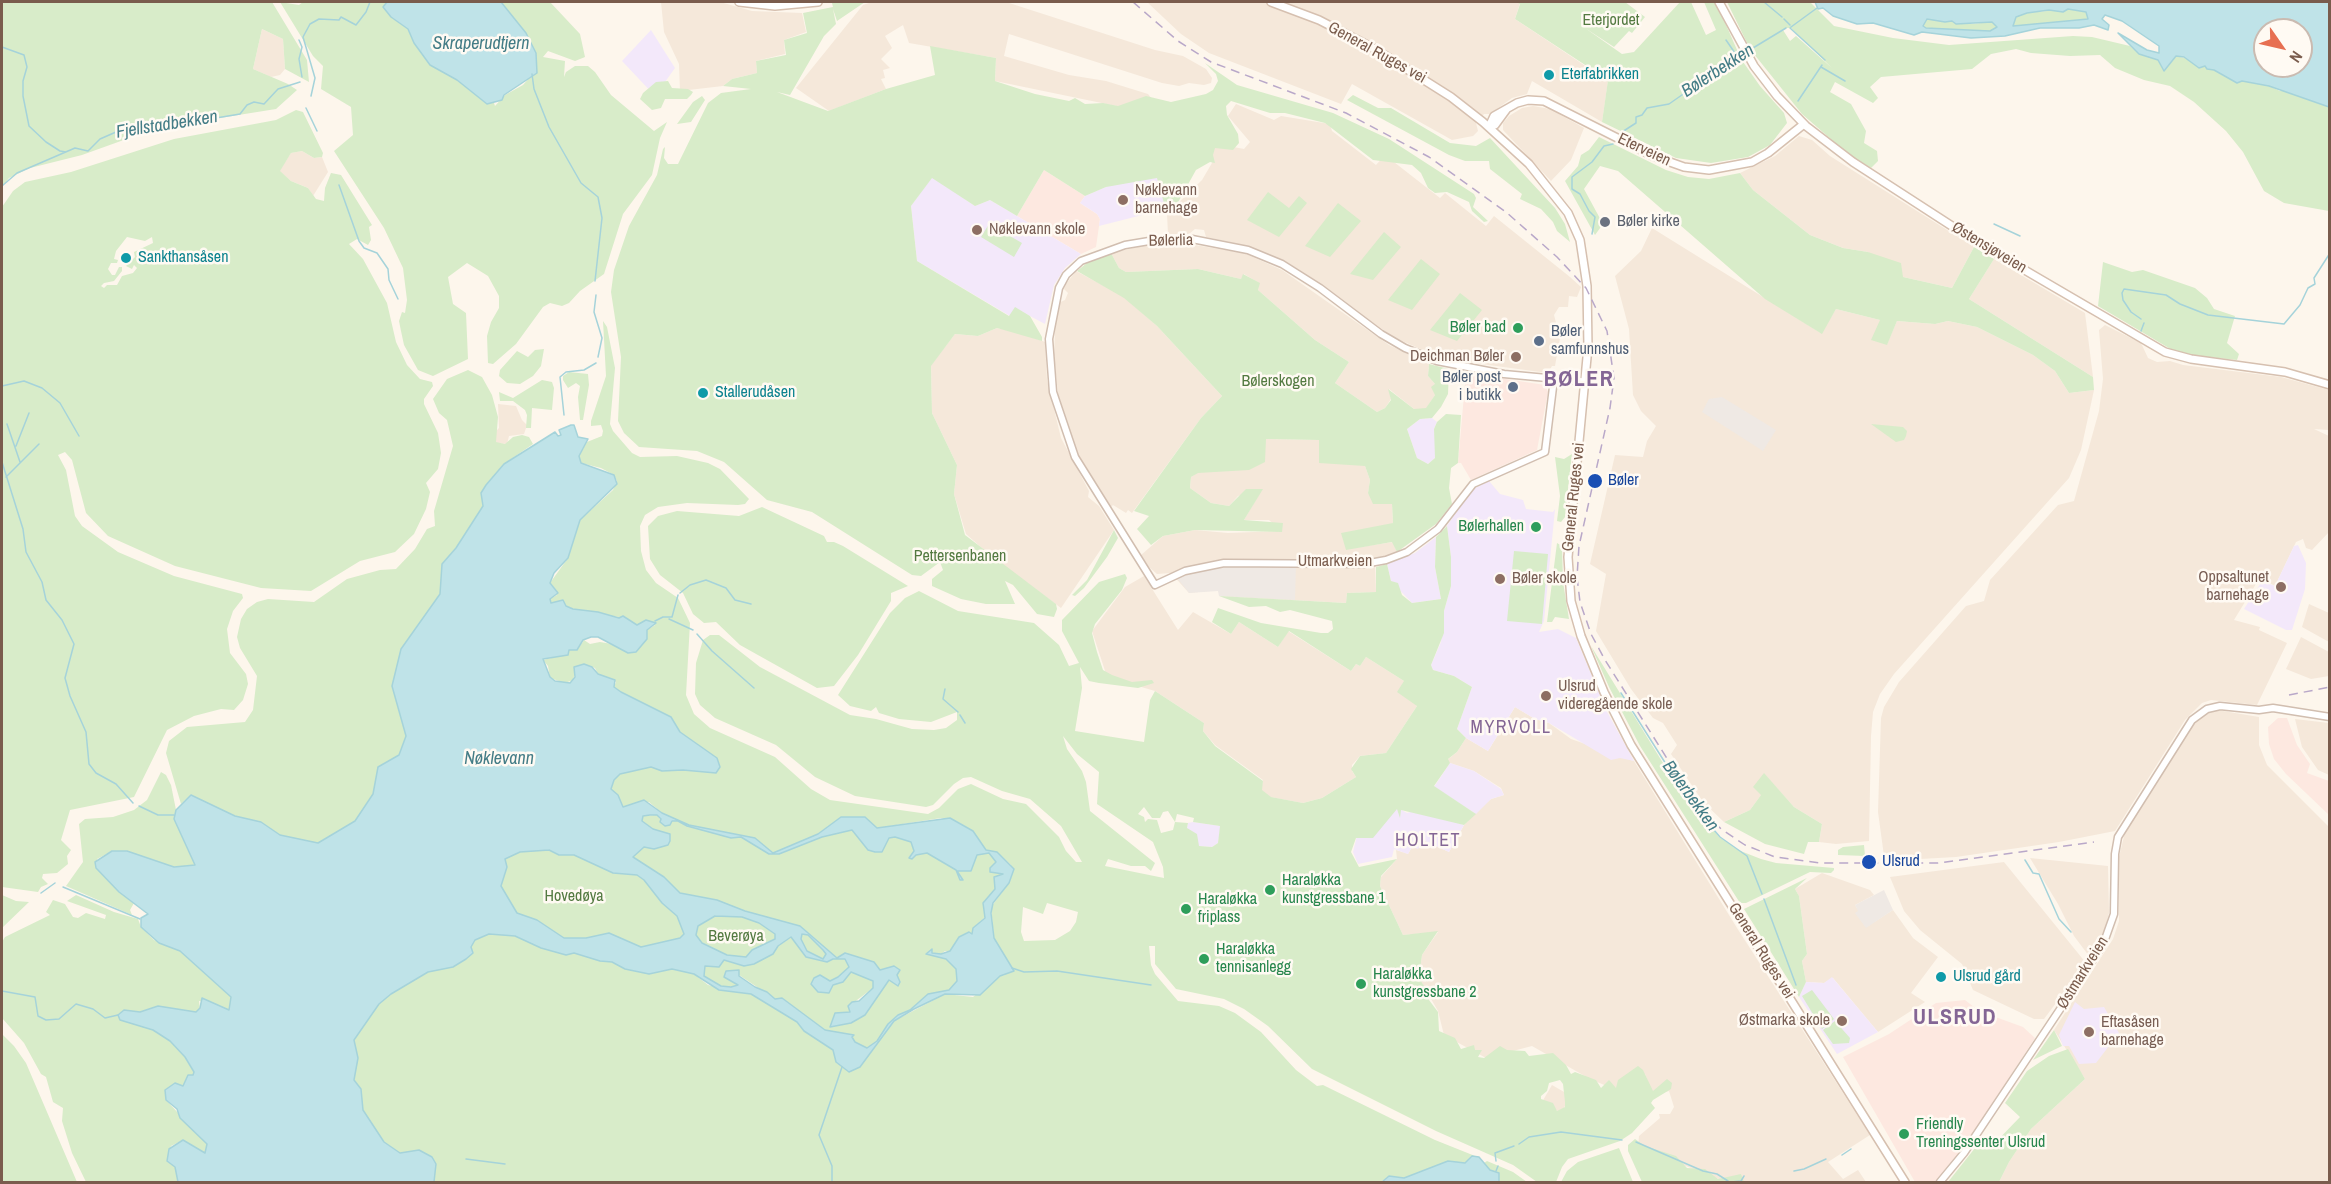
<!DOCTYPE html>
<html>
<head>
<meta charset="utf-8">
<style>
	body { margin:0 }
	#map { position:relative; width:2331px; height:1184px; overflow:hidden; background:#fdf6ec; font-family:"Archivo Narrow",sans-serif }
	canvas { display:block }
	.frame { position:absolute; inset:0; border:3px solid #7a5c4d; pointer-events:none }
	.north { position:absolute; left:2253px; top:18px; width:60px; height:60px; box-sizing:border-box; background:#fffaf3; border:2px solid #cabbb1; border-radius:50%; rotate:124deg; font-size:16px; font-weight:700; line-height:24px; text-align:center; color:#7a5c4d }
	.north::after { content:''; display:block; margin:auto; width:21px; height:27px; background:#e76f51; clip-path:polygon(50% 0,100% 100%,50% 72%,0 100%) }
</style>
</head>
<body>
<div id="map">
<canvas width="2331" height="1184"></canvas>
<div class="frame"></div>
<div class="north">N</div>
</div>
<script>
const ctx = document.querySelector('canvas').getContext('2d');
ctx.lineJoin = 'round';
function fill(path, color) {
  ctx.fillStyle = color;
  ctx.fill(path, 'evenodd');
}
function toPath(rows) {
  const path = new Path2D();
  for (const r of rows) {
    path.moveTo(r[0], r[1]);
    for (let i = 2; i < r.length; i += 2) path.lineTo(r[i], r[i + 1]);
  }
  return path;
}
function stroke(path, color, width, dash) {
  ctx.strokeStyle = color;
  ctx.lineWidth = width;
  ctx.lineCap = dash ? 'butt' : 'round';
  ctx.setLineDash(dash || []);
  ctx.stroke(path);
}
function label(font, color, halo, rows, align = 'center') {
  ctx.font = font + ' "Archivo Narrow",sans-serif';
  ctx.lineWidth = 5;
  ctx.setLineDash([]);
  ctx.textBaseline = 'middle';
  ctx.strokeStyle = halo;
  ctx.fillStyle = color;
  for (const [text, x, y, turn = 0] of rows) {
    ctx.save();
    ctx.translate(x, y);
    ctx.rotate((+turn || 0) * Math.PI / 180);
    ctx.textAlign = isNaN(turn) ? turn : align;
    if (halo) ctx.strokeText(text, 0, 0);
    ctx.fillText(text, 0, 0);
    ctx.restore();
  }
}
const residential = toPath([
	[661,2,720,2,752,11,802,13,806,32,784,40,785,54,756,61,757,73,732,79,723,86,680,91,679,64,664,32],
	[872,2,1006,2,1155,50,1183,56,1206,69,1212,78,1211,83,1204,85,1189,83,1179,86,1162,83,1009,34,1004,56,1069,75,1106,81,1148,94,1152,99,1121,107,995,81,996,58,909,43,903,25,885,36,892,48,881,59,890,68,883,70,885,78,881,79,886,89,829,111,796,88,863,5],
	[1147,2,1516,2,1520,3,1515,19,1608,81,1602,122,1532,81,1527,94,1512,98,1490,114,1484,114,1476,123,1478,131,1473,136,1452,140,1352,84,1341,104,1209,53,1181,34],
	[262,29,283,39,285,69,280,75,271,77,253,69],
	[1236,104,1274,120,1281,116,1330,124,1332,131,1376,165,1385,155,1440,198,1445,193,1486,226,1494,216,1570,277,1581,287,1577,297,1569,296,1568,307,1559,307,1554,315,1560,338,1555,366,1552,366,1548,373,1444,359,1395,338,1283,261,1248,246,1206,237,1204,230,1195,229,1189,234,1168,234,1167,214,1202,180,1212,163,1213,143,1244,149,1250,142,1228,116],
	[1533,106,1550,109,1584,128,1571,160,1551,181,1503,130,1503,123,1509,116,1522,108],
	[1799,136,1812,140,1830,156,1974,247,1952,288,1903,277,1868,252,1843,248,1810,235,1753,190,1740,173,1775,156],
	[302,151,314,158,322,157,328,172,313,196,308,188,291,181,279,171,291,153],
	[1652,228,1821,333,1836,309,1880,320,1887,344,1897,321,1935,324,1948,321,1977,327,2033,355,2055,371,2069,393,2094,390,2081,450,2069,478,1894,674,1880,694,1873,712,1871,736,1869,841,1836,844,1819,842,1822,824,1794,807,1764,774,1761,795,1750,810,1724,822,1703,802,1671,754,1677,745,1663,723,1653,718,1631,689,1596,631,1606,574,1590,564,1615,455,1643,457,1647,441,1656,426,1641,411,1633,395,1629,329,1615,276,1641,251],
	[1182,243,1244,253,1282,270,1389,345,1429,364,1428,376,1435,384,1435,395,1426,409,1414,409,1389,389,1391,399,1385,408,1377,412,1335,383,1349,362,1315,340,1258,290,1259,283,1244,274,1241,279,1198,269,1126,272,1119,268,1111,253,1147,245],
	[1994,259,2085,313,2093,377,1969,299],
	[1076,271,1123,296,1157,326,1222,396,1201,418,1132,513,1128,510,1126,513,1113,505,1111,507,1098,488,1078,454,1058,394,1054,355,1056,310,1058,303,1065,300,1068,293,1064,289,1066,284],
	[2105,325,2141,343,2148,358,2157,362,2170,361,2183,365,2281,377,2329,390,2329,430,2314,429,2329,436,2329,532,2312,550,2306,548,2303,539,2296,542,2275,586,2264,580,2262,574,2234,620,2260,627,2259,630,2287,643,2257,705,2211,700,2202,703,2185,720,2115,831,2059,842,1956,857,1920,859,1913,856,1884,856,1878,812,1881,718,1884,707,1899,682,1966,606,1984,601,1990,580,2058,505,2074,501,2099,411,2103,379,2099,330],
	[997,328,1018,332,1045,342,1047,380,1061,438,1089,491,1088,497,1099,506,1114,530,1061,608,992,557,966,534,954,494,957,465,932,413,931,365,955,334,978,336],
	[498,404,516,406,522,420,527,425,524,434,509,436,507,444,493,443,494,433,499,428],
	[1266,439,1320,440,1365,466,1370,480,1368,493,1392,504,1393,523,1347,549,1393,542,1397,552,1375,560,1376,592,1347,593,1346,603,1219,596,1219,590,1189,593,1171,573,1157,574,1149,567,1141,555,1163,536,1195,530,1228,533,1281,531,1269,520,1244,520,1262,489,1238,496,1229,506,1211,503,1190,488,1191,477,1198,472],
	[1144,576,1178,630,1193,612,1231,634,1239,622,1278,647,1288,631,1351,671,1356,664,1360,666,1366,657,1404,681,1417,706,1386,753,1360,756,1352,765,1352,771,1356,777,1322,798,1303,803,1270,797,1261,790,1263,780,1215,745,1203,731,1204,723,1155,691,1107,677,1092,631,1125,587],
	[2309,604,2329,613,2329,642,2302,627],
	[2301,637,2329,652,2329,676,2311,679,2286,669],
	[1515,707,1535,719,1549,723,1571,739,1634,761,1737,928,1870,1135,1828,1162,1843,1179,1858,1170,1866,1182,1730,1182,1721,1180,1638,1147,1639,1136,1660,1118,1659,1114,1670,1114,1674,1107,1669,1091,1653,1096,1645,1074,1621,1092,1590,1079,1532,1046,1486,1058,1444,1035,1438,1011,1419,978,1422,955,1438,932,1403,935,1380,886,1381,877,1397,859,1396,850,1408,854,1412,847,1423,840,1449,852,1464,825,1481,807,1491,799,1504,795,1501,788,1474,771,1450,763,1447,760,1457,752,1466,738,1488,751],
	[2217,710,2259,717,2259,745,2267,765,2329,827,2329,1182,1999,1182,2009,1162,2031,1129,2085,1079,2054,1030,2113,939,2119,921,2119,857,2126,828,2191,728,2203,714],
	[2295,719,2329,723,2329,775,2318,770,2302,747],
	[2030,858,2108,866,2109,913,2105,929,2089,956,2074,936,2058,904],
	[2004,862,2086,963,2044,1019,2034,1019,1973,990,1962,964,1920,930,1904,911,1890,877],
	[1822,873,1870,890,1874,895,1855,905,1859,911,1856,913,1866,927,1893,910,1913,938,1938,957,1911,993,1925,1002,1878,1032,1833,978,1824,983,1806,982,1802,961,1807,954,1799,896,1795,889],
	[1552,1085,1571,1096,1561,1113,1542,1102]
]);
const commercial = toPath([
	[1044,170,1085,196,1080,203,1097,214,1100,219,1096,247,1081,254,1017,216],
	[1466,373,1545,385,1548,392,1537,450,1471,480,1461,463,1458,463],
	[2278,718,2287,718,2297,745,2310,764,2307,773,2329,781,2329,815,2286,774,2274,759,2269,744,2268,727],
	[1965,1000,1979,1011,2023,1027,2035,1038,1951,1167,1935,1182,1915,1182,1843,1057,1889,1034,1936,1003]
]);
const industrial = toPath([
	[1722,397,1776,430,1763,451,1702,412,1709,399],
	[1296,565,1295,600,1219,596,1218,591,1189,593,1177,578,1222,566],
	[1884,890,1893,910,1866,928,1855,913,1858,911,1855,905]
]);
const education = toPath([
	[651,30,675,68,655,96,622,61],
	[932,177,975,206,990,200,1081,254,1065,268,1054,285,1045,324,1015,308,1010,316,917,261,911,206],
	[1157,177,1166,209,1099,226,1100,219,1097,214,1080,203,1085,196,1108,186],
	[1432,418,1437,422,1434,429,1437,444,1435,458,1428,464,1417,458,1407,429,1420,419],
	[1489,481,1500,494,1523,500,1526,509,1553,512,1555,509,1544,621,1539,632,1558,629,1576,638,1606,710,1634,761,1620,758,1611,760,1549,723,1535,719,1515,707,1488,751,1466,738,1457,729,1472,687,1454,676,1433,670,1431,665,1441,642,1444,611,1451,586,1451,557,1447,526,1471,490],
	[1436,537,1435,567,1441,599,1412,603,1391,581,1387,564,1415,553],
	[2298,545,2306,563,2305,589,2292,630,2286,630,2244,609,2262,581,2275,586,2294,546],
	[1450,763,1474,771,1501,789,1504,795,1491,799,1476,814,1434,787],
	[1398,808,1407,813,1416,810,1464,825,1449,852,1423,840,1418,849,1412,847,1408,854,1394,849,1392,857,1358,864,1353,852,1359,828],
	[1193,822,1221,826,1218,843,1212,847,1199,846,1187,828,1188,823],
	[1832,977,1878,1032,1837,1054,1799,997,1806,982,1824,983],
	[2075,1002,2084,1009,2104,1007,2119,1033,2096,1063,2079,1064,2069,1046,2063,1046,2059,1035]
]);
const green = toPath([
	[2,2,272,2,307,60,309,82,285,69,283,39,262,29,253,69,288,84,297,90,276,109,157,128,82,155,30,168,9,178,2,187],
	[280,2,299,5,303,2,387,2,383,7,391,17,408,29,414,43,430,65,457,80,486,103,494,103,495,106,505,95,523,85,537,69,536,53,526,33,501,2,550,2,580,34,585,57,575,61,548,51,543,57,565,61,564,77,566,72,575,66,588,66,595,72,611,95,654,131,667,122,660,138,652,175,623,214,604,274,580,291,569,303,562,306,550,303,543,307,516,344,493,364,488,363,487,336,491,322,499,308,499,296,488,276,467,263,448,277,453,304,466,313,468,359,433,376,418,370,404,345,401,331,399,321,402,312,405,313,407,300,403,268,384,228,334,151,353,135,351,107,321,89,323,66,313,56],
	[837,2,865,2,837,21,833,9,836,24,824,36,790,95,777,92,828,111,886,89,935,75,930,46,996,58,995,81,1035,94,1069,101,1075,98,1085,104,1103,103,1118,106,1146,96,1171,102,1206,94,1213,90,1218,81,1216,74,1205,63,1237,85,1333,113,1389,139,1474,194,1476,198,1473,207,1488,221,1484,222,1472,211,1469,202,1447,192,1435,193,1428,188,1421,173,1412,165,1373,160,1325,123,1285,113,1270,113,1231,101,1226,106,1227,115,1238,134,1239,143,1233,150,1215,148,1213,155,1215,163,1210,162,1196,170,1176,206,1167,214,1157,178,1106,187,1085,196,1044,170,1017,216,990,200,975,206,932,178,911,206,917,261,1009,316,1015,307,1030,316,1042,337,1042,341,997,328,978,336,955,334,931,366,932,413,957,465,954,494,965,535,1056,604,1057,609,1054,617,1037,614,1013,585,1005,581,1015,604,986,604,961,599,932,586,932,579,943,570,940,562,921,576,912,575,812,512,767,500,724,462,697,451,639,447,624,433,618,421,621,357,611,292,614,270,629,226,657,175,663,149,665,147,664,158,668,164,678,164,708,103,721,93,751,89,723,86,732,79,757,73,756,61,786,55,784,40,807,33,803,13,833,7,832,3],
	[1516,2,1625,2,1645,17,1632,33,1629,31,1614,47,1585,28,1622,54,1634,52,1680,2,1691,2,1706,35,1716,30,1704,2,1716,2,1741,59,1760,86,1784,113,1787,123,1770,145,1748,157,1711,163,1676,158,1602,122,1608,80,1515,19,1520,4],
	[1727,2,1810,2,1834,26,1893,38,1949,45,2073,36,2092,37,2130,46,2139,54,2158,60,2164,71,2176,56,2189,59,2198,67,2205,66,2214,70,2224,76,2269,86,2280,91,2289,91,2329,107,2329,211,2284,203,2264,191,2243,152,2226,131,2194,102,2170,86,2144,80,2115,68,2100,55,2070,56,2031,53,2016,49,1991,54,1972,69,1881,77,1870,87,1878,98,1873,103,1835,82,1830,92,1851,104,1866,131,1864,143,1877,151,1878,161,1871,168,1848,154,1802,114,1750,49],
	[1786,28,1791,28,1832,68,1796,36,1790,41,1783,30],
	[2068,9,2086,12,2088,19,2013,26,2016,17,2026,13],
	[1927,18,1971,24,1992,22,1997,27,1990,31,1926,28,1923,26],
	[668,81,672,88,688,89,693,92,691,95,687,99,665,99,661,108,652,110,640,99,643,93,656,82],
	[1353,95,1378,108,1391,108,1450,143,1476,146,1490,138,1555,208,1565,224,1570,242,1557,231,1553,222,1541,209,1520,199,1522,194,1490,169,1489,161,1465,161,1449,155,1347,100],
	[702,96,705,100,691,122,677,124,693,102],
	[296,110,303,112,323,153,322,157,314,158,302,151,291,153,280,171,291,181,308,188,316,199,324,201,325,188,331,173,341,175,372,225,369,227,371,240,368,245,357,239,349,244,363,259,387,303,396,342,407,365,420,379,432,382,433,386,424,399,424,404,438,433,441,453,438,469,426,483,430,492,426,509,414,534,395,552,360,561,311,591,261,588,175,566,108,536,86,513,72,460,65,452,58,455,66,470,75,516,82,526,118,552,174,576,242,594,243,598,233,611,227,629,230,653,246,674,248,684,243,700,234,710,221,709,194,716,167,730,134,797,70,810,61,840,71,850,67,856,68,864,57,873,43,874,42,878,48,884,41,887,38,892,2,887,2,207,13,191,25,182,71,172,174,139,276,120],
	[127,237,145,241,152,237,153,243,134,252,135,257,126,266,132,269,134,265,137,268,133,273,122,276,117,285,107,285,104,288,101,286,104,283,114,281,122,271,122,267,119,267,115,275,112,275,108,269,111,263,117,263,118,260,114,259,116,251],
	[1599,137,1666,170,1688,177,1709,179,1740,173,1753,190,1810,235,1843,248,1868,252,1901,263,1903,277,1952,288,1974,247,1994,259,1969,299,2093,377,2094,390,2069,393,2055,371,2033,355,1977,327,1948,321,1935,324,1897,321,1887,345,1871,340,1880,320,1836,309,1822,334,1765,299,1618,171,1600,166,1584,189,1603,224,1595,235,1565,181,1578,166,1581,155,1589,150],
	[1268,192,1289,208,1299,196,1307,203,1279,237,1247,220],
	[1338,203,1361,221,1330,257,1305,246],
	[989,224,1022,243,1014,257,981,237],
	[1384,232,1401,247,1373,280,1350,274],
	[1111,253,1119,268,1126,272,1198,269,1241,279,1243,274,1260,283,1258,290,1315,340,1349,362,1335,383,1377,412,1385,408,1391,400,1388,389,1414,409,1426,408,1435,395,1431,387,1435,384,1428,376,1429,364,1449,369,1448,394,1441,407,1432,418,1420,419,1407,429,1417,458,1428,464,1435,458,1434,429,1437,422,1446,414,1461,415,1458,463,1451,468,1449,488,1452,504,1436,524,1397,552,1392,542,1346,550,1341,533,1393,523,1392,504,1373,504,1368,493,1370,480,1365,466,1319,463,1319,440,1266,439,1265,462,1249,470,1198,473,1191,477,1190,488,1211,503,1229,506,1246,489,1263,489,1244,520,1283,523,1282,532,1195,530,1163,536,1151,545,1137,529,1149,516,1134,511,1201,418,1222,396,1157,326,1124,298,1077,271,1087,263],
	[1421,259,1440,274,1412,310,1388,300],
	[2103,262,2132,272,2143,270,2195,288,2207,298,2214,309,2235,316,2227,343,2239,354,2237,360,2179,354,2098,306],
	[1460,293,1482,310,1457,341,1430,330],
	[603,321,607,327,615,368,610,424,613,431,632,453,640,457,677,456,708,463,720,469,749,499,745,504,738,505,687,503,658,507,645,515,640,526,641,551,646,570,656,583,678,598,690,623,686,695,694,714,710,728,775,757,811,789,830,800,928,814,939,808,958,789,971,784,1003,799,1026,804,1059,837,1066,851,1076,862,1082,862,1061,826,1030,799,1002,791,971,777,963,778,954,784,933,805,926,807,855,796,815,777,776,745,715,718,700,705,695,694,696,663,703,640,710,635,719,635,760,667,850,715,876,719,912,729,934,730,946,728,957,720,957,712,931,722,899,719,879,713,876,707,871,711,850,706,838,695,890,613,905,598,919,591,958,611,1034,623,1059,645,1069,666,1079,663,1062,631,1062,620,1099,582,1125,574,1127,578,1122,590,1095,624,1092,633,1097,652,1103,670,1112,675,1132,682,1152,680,1154,683,1138,688,1099,683,1089,681,1080,667,1082,688,1075,731,1144,742,1150,700,1155,691,1204,723,1203,731,1215,746,1263,781,1262,790,1271,797,1303,803,1322,798,1356,777,1351,769,1360,756,1386,753,1417,706,1397,692,1404,681,1366,657,1360,666,1356,664,1351,671,1289,631,1278,647,1239,622,1231,634,1212,622,1218,608,1261,623,1321,633,1328,633,1333,629,1332,621,1290,610,1280,612,1266,606,1249,607,1219,596,1346,603,1347,593,1376,592,1376,567,1387,564,1391,581,1398,583,1402,595,1412,603,1441,599,1435,567,1436,537,1447,526,1451,557,1451,586,1444,611,1444,633,1431,665,1433,670,1454,676,1472,687,1457,729,1466,738,1457,752,1448,759,1450,763,1434,786,1476,814,1464,825,1401,810,1400,818,1397,809,1373,838,1356,838,1351,852,1359,867,1397,859,1381,876,1380,886,1403,935,1438,931,1422,955,1419,978,1424,986,1423,992,1438,1012,1439,1031,1455,1038,1461,1049,1474,1045,1475,1050,1482,1050,1478,1057,1484,1058,1500,1046,1507,1050,1525,1051,1529,1056,1553,1053,1566,1065,1571,1074,1575,1072,1596,1080,1601,1088,1609,1080,1616,1088,1618,1080,1638,1066,1643,1070,1653,1091,1667,1079,1672,1083,1671,1089,1653,1100,1651,1103,1655,1108,1632,1133,1620,1141,1568,1159,1562,1167,1556,1182,1537,1182,1513,1165,1436,1131,1312,1069,1268,1026,1244,1009,1224,999,1176,989,1155,964,1155,946,1149,946,1151,965,1155,974,1178,1001,1219,1006,1235,1013,1261,1032,1296,1070,1317,1086,1323,1085,1435,1140,1475,1156,1471,1156,1465,1163,1448,1161,1404,1178,1389,1176,1381,1182,434,1182,419,1150,400,1153,383,1142,363,1110,361,1089,354,1080,358,1058,354,1040,379,1004,391,994,428,972,453,967,475,940,489,934,515,936,542,948,566,955,574,953,600,961,612,962,625,969,649,974,672,969,694,974,708,985,751,994,797,1022,804,1031,833,1050,836,1062,849,1072,860,1067,894,1021,945,994,973,997,1000,976,1005,975,1007,961,994,938,991,907,1009,883,1011,865,997,852,986,850,973,831,958,822,941,818,877,828,865,817,841,817,818,834,773,853,755,838,689,825,662,813,649,802,623,807,611,789,614,779,620,774,651,767,662,771,683,770,716,773,720,767,717,759,680,732,671,717,621,692,614,687,616,682,598,674,595,668,584,664,577,666,573,680,565,683,550,678,548,666,543,660,559,656,568,650,578,649,584,640,590,644,600,642,612,644,624,651,637,648,647,630,655,625,646,620,637,625,626,618,582,612,566,606,563,600,551,603,550,599,557,595,557,591,550,583,568,558,580,520,613,490,617,481,614,475,601,468,581,463,579,456,587,442,602,436,603,431,601,425,591,426,591,421,606,376],
	[1063,736,1077,754,1099,772,1097,804,1153,842,1163,867,1164,878,1105,866,1108,859,1131,866,1145,866,1151,871,1155,863,1090,811,1086,782,1082,771,1067,749],
	[1144,807,1152,818,1160,818,1163,812,1168,811,1175,822,1173,830,1161,833,1157,820,1148,819,1145,822,1144,817,1138,814],
	[1177,814,1194,818,1193,822,1220,826,1218,843,1212,847,1199,846,1197,834,1187,828,1188,823,1175,822],
	[1047,903,1078,912,1076,922,1070,931,1055,940,1024,941,1021,932,1023,907,1043,914],
	[1560,1080,1563,1084,1565,1102,1565,1107,1557,1111,1553,1103,1541,1099,1541,1096,1547,1091,1549,1083],
	[544,349,541,366,533,376,520,384,507,383,499,376,500,370,517,351,528,357,535,350],
	[468,370,482,377,492,395,498,417,496,442,505,444,513,437,522,435,529,437,533,444,504,464,486,485,481,493,483,506,456,548,442,564,440,594,401,649,392,686,406,736,399,755,378,767,373,794,355,821,318,843,280,835,261,822,235,816,191,795,181,804,166,753,169,741,187,727,245,722,253,710,257,676,240,648,237,637,241,619,247,609,257,602,268,599,314,602,347,579,380,570,396,569,415,549,427,529,435,526,434,511,453,446,447,420,439,413,433,399,447,379],
	[569,372,588,374,589,385,583,420,580,420,578,397,580,386,576,383,568,388,563,380,563,376],
	[542,380,552,382,554,388,552,410,532,408,531,428,526,428,527,415,525,410,513,401,500,401,499,392,513,398],
	[1871,424,1903,427,1907,431,1906,436,1904,440,1896,442],
	[1572,454,1565,517,1561,522,1557,521,1560,496,1555,457,1564,459],
	[762,507,824,536,827,542,834,542,843,546,908,586,891,593,891,601,858,655,834,686,817,688,740,645,716,622,704,623,693,614,683,593,660,575,650,559,648,526,658,516,677,511,739,516],
	[1114,530,1118,538,1107,557,1084,588,1075,596,1072,595,1087,580],
	[1557,543,1562,546,1563,582,1569,619,1555,617,1552,622,1547,622],
	[1514,551,1548,554,1542,624,1507,621],
	[1591,646,1671,776,1719,837,1738,850,1761,859,1776,863,1834,868,1834,870,1831,873,1810,872,1746,903,1740,903,1640,746,1609,687],
	[161,772,166,775,171,785,176,810,174,819,195,865,174,867,127,851,112,851,97,859,100,871,134,903,130,910,132,915,66,886,83,862,79,824,85,819,113,817,134,810,147,800],
	[1764,773,1794,807,1822,824,1819,842,1808,842,1804,854,1765,844,1724,822,1750,810,1761,795,1753,787],
	[657,815,665,826,670,825,672,821,679,821,687,826,731,838,741,837,769,854,779,854,822,837,852,830,868,850,875,852,882,852,889,838,895,837,911,842,914,851,909,858,912,859,916,855,927,853,957,870,960,880,962,879,957,871,971,871,976,855,989,853,996,862,990,868,991,872,1003,874,994,877,995,889,983,903,985,917,973,928,972,935,968,932,959,937,950,951,945,951,941,954,931,953,932,950,926,954,946,959,956,969,957,981,949,990,928,994,910,1010,898,1015,888,1024,877,1041,867,1048,855,1042,852,1037,854,1035,825,1030,782,998,775,999,739,975,739,970,726,971,724,977,739,985,732,987,721,986,704,976,705,966,719,967,723,960,744,966,754,964,773,954,778,946,792,937,806,957,827,962,833,959,845,959,849,967,838,977,830,981,820,975,814,978,811,984,818,992,829,993,833,984,843,982,851,972,874,981,873,988,849,1006,850,1012,835,1013,831,1027,851,1023,865,1015,889,980,898,985,900,982,897,975,899,970,894,966,879,970,874,962,845,953,837,958,800,926,745,911,717,900,680,893,664,877,632,857,644,847,654,849,668,845,670,834,653,829,642,821,643,816],
	[1864,845,1865,856,1838,855,1838,850,1843,847],
	[549,850,559,855,574,855,613,873,637,875,644,880,662,903,677,916,684,934,680,938,641,947,609,933,586,938,564,938,537,920,517,913,501,886,507,867,505,859,520,852],
	[1807,878,1795,889,1799,896,1807,954,1802,961,1806,982,1799,997,1744,909],
	[2,895,16,901,29,902,2,928],
	[76,895,114,912,138,919,141,927,154,940,180,951,231,997,229,1010,211,1002,199,1001,200,1009,196,1012,158,1006,140,1012,124,1010,118,1015,120,1020,153,1030,170,1041,185,1057,194,1072,193,1075,188,1075,183,1086,175,1083,165,1090,166,1100,207,1144,205,1153,183,1140,171,1146,167,1159,175,1167,178,1182,86,1182,72,1153,62,1121,63,1108,53,1102,46,1077,41,1074,24,1043,2,1018,2,942,5,937,50,915,46,912,53,900,65,904,73,917,78,918,86,913,105,919,106,915,67,901],
	[715,916,742,917,759,923,776,934,775,939,752,950,746,957,727,955,702,943,696,935,698,926],
	[802,933,808,935,823,950,826,954,823,959,807,952,801,939],
	[1812,990,1834,1019,1822,1029,1802,996],
	[1835,1021,1850,1038,1849,1043,1833,1044,1823,1030],
	[2054,1030,2062,1046,2033,1060],
	[2,1034,14,1046,26,1063,77,1182,2,1182],
	[2068,1049,2085,1079,2031,1129,2009,1162,1999,1182,1948,1182,1979,1143,1992,1146,2020,1117,2005,1103,2027,1071,2049,1056],
	[1635,1139,1645,1146,1676,1156,1687,1168,1705,1169,1718,1179,1741,1174,1744,1182,1642,1182,1628,1151,1628,1145],
	[1619,1148,1633,1182,1561,1182,1567,1171,1578,1162],
	[1487,1161,1513,1172,1527,1182,1499,1182,1499,1175,1486,1168,1484,1163]
]);
const water = toPath([
	[387,2,501,2,526,33,536,53,537,73,504,95,502,100,487,104,457,80,430,65,414,43,408,29,391,17,383,7,387,2],
	[1815,2,2329,2,2329,107,2269,86,2242,81,2237,83,2214,70,2207,69,2205,66,2199,68,2184,57,2176,56,2164,71,2158,60,2139,54,2118,33,2147,50,2159,53,2159,46,2122,21,2105,15,2102,19,2109,25,2108,30,2094,25,2079,28,2040,28,2005,36,1971,38,1922,32,1914,35,1873,23,1857,24,1833,16,1823,8,1818,9,1815,2],
	[2068,9,2086,12,2088,19,2013,26,2016,17,2027,13,2049,10,2063,12,2068,9],
	[1927,19,1945,22,1952,21,1956,24,1992,22,1997,27,1990,31,1926,28,1923,26,1927,19],
	[2265,30,2301,30,2301,66,2265,66,2265,30],
	[571,425,574,425,578,437,588,439,579,456,581,463,614,475,617,484,580,520,568,558,554,573,550,583,558,593,550,599,551,603,563,600,566,606,573,609,598,612,619,618,623,616,637,625,646,620,656,623,647,630,647,639,636,652,628,653,598,637,591,637,583,640,577,650,569,650,568,655,543,659,550,677,555,681,570,683,575,677,574,667,584,664,592,667,598,674,615,680,614,687,621,692,671,717,680,732,717,758,720,767,716,773,683,770,662,771,651,767,620,774,614,780,611,789,618,795,623,807,644,800,662,813,689,825,755,838,773,853,818,834,841,817,865,817,877,828,950,818,973,831,986,850,997,852,1014,869,1009,883,993,903,991,913,994,938,1014,971,1000,976,980,995,945,994,914,1009,894,1021,860,1067,849,1072,836,1062,833,1050,804,1031,797,1022,751,994,719,990,694,974,672,969,649,974,625,969,612,962,600,961,574,953,566,955,541,948,515,936,489,934,475,940,471,947,473,953,466,959,453,967,428,972,391,994,379,1004,354,1040,358,1058,354,1080,361,1089,363,1110,384,1142,400,1153,419,1150,432,1157,436,1164,434,1182,178,1182,175,1167,167,1161,169,1149,183,1140,205,1153,207,1144,180,1118,177,1109,166,1100,165,1090,175,1083,183,1086,188,1075,193,1075,194,1072,185,1057,170,1041,153,1030,120,1020,118,1015,124,1010,140,1012,158,1006,196,1012,200,1008,202,998,229,1010,231,997,180,951,159,943,141,927,141,918,148,914,119,892,96,868,95,862,112,851,127,851,174,867,195,865,174,819,176,810,191,795,235,816,261,822,280,835,318,843,355,821,373,794,378,767,399,755,406,736,392,686,401,649,440,594,442,564,456,548,483,506,481,493,486,485,504,464,555,432,558,436,561,435,559,430,571,425],
	[650,815,657,815,661,819,660,822,665,826,670,825,672,821,678,821,687,826,731,838,741,837,769,854,779,854,822,837,852,830,868,850,875,852,882,852,889,838,895,837,911,842,914,851,909,858,912,859,916,855,927,853,956,870,960,880,963,880,957,871,971,871,977,855,989,853,996,862,990,868,990,872,1003,874,994,877,995,889,983,903,985,918,973,928,972,934,969,932,959,937,950,951,941,954,932,953,932,949,926,954,946,959,956,969,957,981,949,990,928,994,910,1010,898,1015,888,1024,877,1041,867,1048,855,1042,852,1037,854,1035,825,1030,782,998,775,999,767,992,755,987,739,976,739,970,726,971,724,977,738,985,731,987,721,986,704,976,705,966,719,967,724,960,744,966,754,964,773,954,778,946,791,937,806,957,827,962,833,959,845,959,849,967,838,977,830,981,820,975,814,978,811,984,818,992,829,993,833,985,843,982,851,972,873,981,873,988,859,1001,852,1002,848,1006,850,1012,835,1013,830,1027,851,1023,865,1015,889,980,898,986,900,982,897,975,900,970,894,966,880,970,874,962,845,953,837,958,800,926,745,911,717,900,680,893,664,877,633,857,644,847,654,849,668,845,670,841,670,834,653,829,642,821,643,816,650,815],
	[549,850,559,855,574,855,613,873,637,875,644,880,662,903,677,916,684,934,680,938,641,947,609,933,586,938,564,938,537,920,517,913,501,886,507,867,505,859,520,852,549,850],
	[715,916,742,917,759,923,775,934,775,939,752,950,746,957,727,955,702,943,696,935,698,926,715,916],
	[802,934,808,935,823,950,826,954,823,959,807,951,801,939,802,934],
	[1472,1156,1479,1157,1490,1170,1499,1173,1499,1182,1382,1182,1389,1176,1404,1178,1448,1161,1465,1163,1472,1156]
]);
const stream = toPath([
	[1764,2,1782,17],
	[1784,19,1790,25],
	[1791,27,1817,8],
	[1790,28,1825,60],
	[299,40,302,47,299,59,302,77],
	[1726,40,1737,56],
	[2,47,24,55,27,67,23,81,23,96,29,126,46,142,60,151,66,152],
	[1748,51,1786,28],
	[1821,67,1845,81],
	[532,74,534,89,549,127,581,183,598,197,602,218,595,281],
	[311,96,315,78,303,37,310,24,319,19,339,20,341,17,356,25,366,12,370,2],
	[1798,101,1822,65],
	[306,108,317,131],
	[1622,132,1636,123,1636,117,1642,115,1647,108,1669,104,1699,83,1708,83,1708,78,1744,54],
	[339,185,359,241,364,248,377,253,388,269,389,280,398,299],
	[2,186,17,173,75,148,88,151,100,139,116,132,131,133,142,126,161,127,174,122,192,122,240,114,247,105,254,102,264,104,278,89,300,82],
	[1994,224,2020,236],
	[1592,234,1595,217,1589,211,1580,194,1572,189,1572,177,1592,162,1604,146,1613,144],
	[596,295,594,312,602,338,598,357],
	[2141,319,2131,312,2123,300,2122,293,2124,289,2166,295,2180,304,2208,315,2284,324,2300,305,2308,288,2315,284,2314,278,2330,253],
	[2141,331,2144,323],
	[2,386,24,381,42,388,60,403,79,436],
	[564,415,560,377,566,372,584,370,596,363],
	[7,424,20,462],
	[16,446,29,413],
	[2,462,23,529,26,552,42,582,46,600,62,620,74,644,65,678,70,696,86,732,89,764,96,773,116,784,133,803],
	[6,477,39,444],
	[680,593,690,585,706,580,726,588,735,600,751,604],
	[669,619,693,630],
	[655,621,663,617,672,617,678,595],
	[697,634,712,651,754,688],
	[945,689,943,699,958,712],
	[1621,693,1690,802,1720,837,1747,856,1762,894],
	[960,715,965,723],
	[139,806,158,815,174,815],
	[2025,860,2033,873,2039,874,2059,919,2071,932],
	[63,887,140,919],
	[41,893,55,883],
	[1764,899,1796,985],
	[1012,968,1024,972,1057,971,1151,985],
	[2,991,35,997,38,1016,46,1020,59,1019,76,1004,93,1009,105,1018,118,1015],
	[1636,1142,1703,1171,1717,1174,1728,1181],
	[1519,1144,1529,1137,1561,1132,1622,1140],
	[1842,1155,1851,1149],
	[466,1159,505,1164],
	[1496,1161,1495,1153,1514,1146],
	[1496,1171,1498,1166],
	[1794,1171,1804,1169,1826,1159],
	[832,1182,832,1166,819,1135,842,1067],
	[1731,1182,1741,1181,1744,1176]
]);
const tertiary = toPath([
	[1554,379,1545,452,1473,484,1438,529,1407,552,1386,560,1364,564,1224,563,1185,571,1155,585,1075,457,1053,392,1049,339,1059,288,1066,275,1081,261,1125,245,1155,240,1192,239,1248,250,1282,264,1320,288,1381,334,1405,348,1437,361,1504,374,1590,382],
	[1940,1182,1964,1153,2103,945,2114,914,2115,854,2118,837,2192,720,2207,709,2220,706,2259,710,2273,708,2330,717]
]);
const secondary = toPath([
	[739,2,775,6,818,2],
	[1271,2,1319,20,1375,49,1451,97,1483,122,1529,164,1568,213,1580,240,1587,286,1588,347,1568,557,1571,601,1581,636,1604,692,1631,745,1905,1182],
	[1719,2,1754,66,1777,96,1806,126,1853,162,1975,241,2165,352,2191,359,2285,372,2330,385],
	[1489,127,1494,116,1517,103,1528,100,1544,101,1653,156,1684,167,1709,170,1752,162,1768,153,1804,124],
	[1489,127,1495,125,1506,110]
]);
const rail = toPath([
	[1133,2,1178,41,1211,62,1346,113,1429,157,1506,212,1557,257,1586,288,1607,331,1614,378,1610,408,1579,546,1577,577,1580,602,1591,634,1605,660,1690,795,1721,829,1745,845,1775,857,1820,863,1938,863,2094,842],
	[2289,695,2330,687]
]);
const markers = [
	[1549,75,6,"#0f9aa8"],
	[1123,200,6,"#8d6e63"],
	[1605,222,6,"#6b7280"],
	[977,230,6,"#8d6e63"],
	[126,258,6,"#0f9aa8"],
	[1518,328,6,"#2e9e5b"],
	[1539,341,6,"#5c6f8a"],
	[1516,357,6,"#8d6e63"],
	[1513,387,6,"#5c6f8a"],
	[703,393,6,"#0f9aa8"],
	[1595,481,8,"#1a4fb4"],
	[1536,527,6,"#2e9e5b"],
	[1500,579,6,"#8d6e63"],
	[2281,587,6,"#8d6e63"],
	[1546,696,6,"#8d6e63"],
	[1869,862,8,"#1a4fb4"],
	[1270,890,6,"#2e9e5b"],
	[1186,909,6,"#2e9e5b"],
	[1204,959,6,"#2e9e5b"],
	[1941,977,6,"#0f9aa8"],
	[1361,984,6,"#2e9e5b"],
	[1842,1021,6,"#8d6e63"],
	[2089,1032,6,"#8d6e63"],
	[1904,1134,6,"#2e9e5b"]
];
const parkNames = [
	["Eterjordet",1611,21],
	["Bølerskogen",1278,382],
	["Pettersenbanen",960,557],
	["Hovedøya",574,897],
	["Beverøya",736,937]
];
const streetNames = [
	["General Ruges vei",1377,53,29],
	["Eterveien",1644,150,25],
	["Bølerlia",1171,241,-1],
	["Østensjøveien",1989,248,31],
	["General Ruges vei",1574,497,-84],
	["Utmarkveien",1335,562],
	["General Ruges vei",1761,951,58],
	["Østmarkveien",2083,973,-58]
];
const cultureNames = [
	["Eterfabrikken",1561,75],
	["Sankthansåsen",138,258],
	["Stallerudåsen",715,393],
	["Ulsrud gård",1953,977]
];
const educationNames = [
	["Nøklevann",1135,191],
	["barnehage",1135,209],
	["Nøklevann skole",989,230],
	["Deichman Bøler",1504,357,"right"],
	["Oppsaltunet",2269,578,"right"],
	["barnehage",2269,596,"right"],
	["Bøler skole",1512,579],
	["Ulsrud",1558,687],
	["videregående skole",1558,705],
	["Østmarka skole",1830,1021,"right"],
	["Eftasåsen",2101,1023],
	["barnehage",2101,1041]
];
const worshipNames = [
	["Bøler kirke",1617,222]
];
const leisureNames = [
	["Bøler bad",1506,328,"right"],
	["Bølerhallen",1524,527,"right"],
	["Haraløkka",1282,881],
	["kunstgressbane 1",1282,899],
	["Haraløkka",1198,900],
	["friplass",1198,918],
	["Haraløkka",1216,950],
	["tennisanlegg",1216,968],
	["Haraløkka",1373,975],
	["kunstgressbane 2",1373,993],
	["Friendly",1916,1125],
	["Treningssenter Ulsrud",1916,1143]
];
const serviceNames = [
	["Bøler",1551,332],
	["samfunnshus",1551,350],
	["Bøler post",1501,378,"right"],
	["i butikk",1501,396,"right"]
];
const transitNames = [
	["Bøler",1608,481],
	["Ulsrud",1882,862]
];
const waterNames = [
	["Skraperudtjern",481,44],
	["Bølerbekken",1718,71,-33],
	["Fjellstadbekken",167,125,-9],
	["Nøklevann",499,759],
	["Bølerbekken",1690,796,54]
];
const neighbourhoodNames = [
	["MYRVOLL",1511,728],
	["HOLTET",1428,841]
];
const districtNames = [
	["BØLER",1579,380],
	["ULSRUD",1955,1018]
];
fill(residential, '#f5e8da');
fill(commercial, '#fde8e0');
fill(industrial, '#efe9e4');
fill(education, '#f3e8fa');
fill(green, '#d8ecc9');
fill(water, '#bfe3e8');
stroke(water, '#a5d3da', 1.5);
stroke(stream, '#a5d3da', 1.5);
stroke(tertiary, '#d1beb0', 9);
stroke(secondary, '#d6c0b0', 10);
stroke(tertiary, '#fff', 6);
stroke(secondary, '#fff', 7);
stroke(rail, '#b9a8c9', 1.5, [9, 6]);
for (const [x, y, r, color] of markers) {
  const dot = new Path2D();
  dot.arc(x, y, r, 0, 2 * Math.PI);
  ctx.fillStyle = color;
  ctx.fill(dot);
  stroke(dot, '#fffaf3', 2);
}
label('16px', '#537a41', '#fffaf3', parkNames);
label('16px', '#7a5c4d', '#fffaf3', streetNames);
label('16px', '#0d838f', '#fffaf3', cultureNames, 'left');
label('16px', '#785e54', '#fffaf3', educationNames, 'left');
label('16px', '#5b616d', '#fffaf3', worshipNames, 'left');
label('16px', '#27864d', '#fffaf3', leisureNames, 'left');
label('16px', '#4e5e75', '#fffaf3', serviceNames, 'left');
label('16px', '#164399', '#fffaf3', transitNames, 'left');
label('italic 18px', '#437c86', '#fffaf3', waterNames);
ctx.letterSpacing = '1.5px';
label('18px', '#846695', '#fffaf3', neighbourhoodNames);
ctx.letterSpacing = '0px';
ctx.letterSpacing = '1.5px';
label('bold 22px', '#846695', '#fffaf3', districtNames);
ctx.letterSpacing = '0px';
</script>
</body>
</html>
